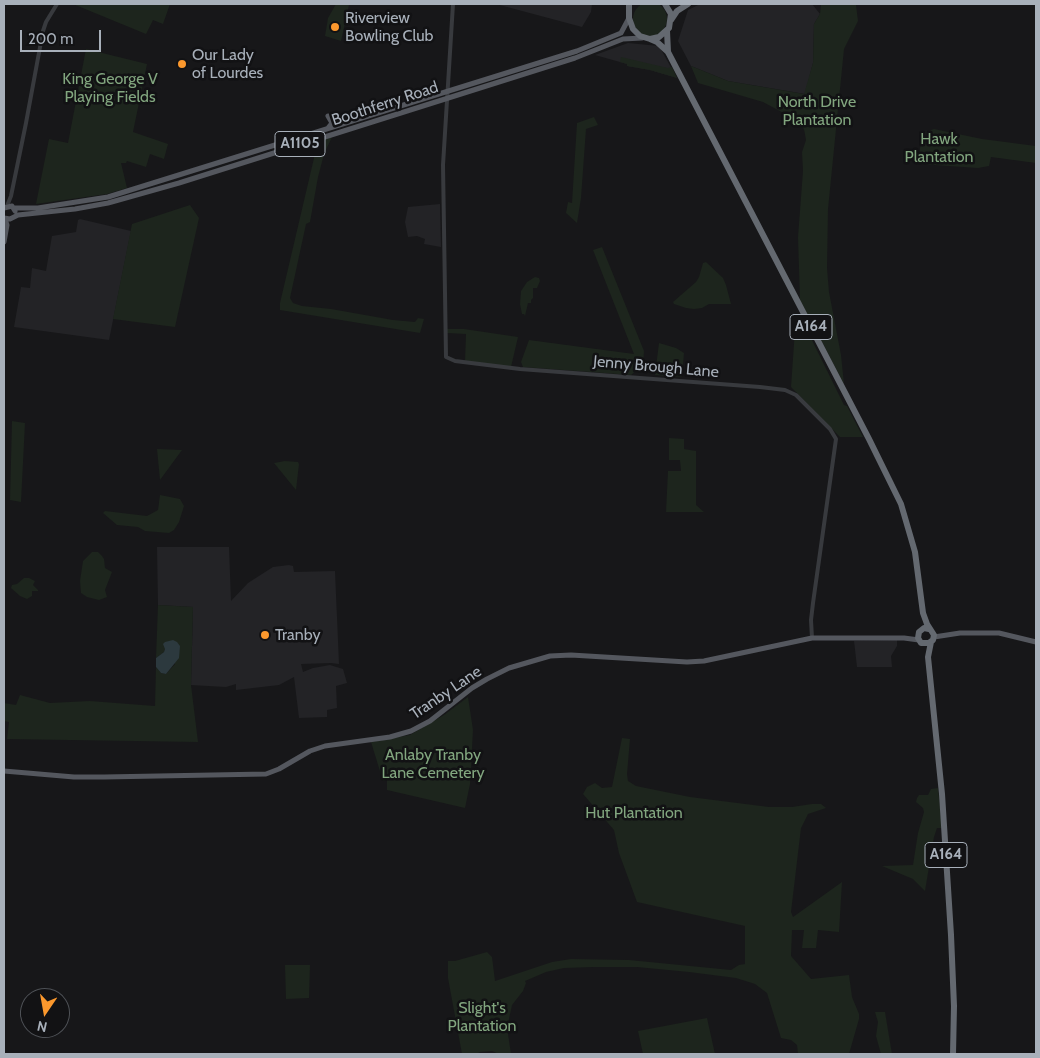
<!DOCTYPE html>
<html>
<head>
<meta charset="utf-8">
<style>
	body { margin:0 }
	#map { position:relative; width:1040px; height:1058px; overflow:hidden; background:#171719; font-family:Cabin,sans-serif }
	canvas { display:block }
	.frame { position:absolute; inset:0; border:5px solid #a8b0ba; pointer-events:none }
	.north { position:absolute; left:20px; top:988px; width:50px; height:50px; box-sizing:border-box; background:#121214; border:1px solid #4e5156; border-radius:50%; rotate:192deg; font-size:14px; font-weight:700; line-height:20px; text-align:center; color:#a8b0ba }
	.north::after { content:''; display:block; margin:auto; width:18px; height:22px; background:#fb982d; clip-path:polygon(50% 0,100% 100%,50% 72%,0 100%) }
	.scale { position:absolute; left:20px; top:30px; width:81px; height:22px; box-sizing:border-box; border:2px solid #a8b0ba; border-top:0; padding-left:6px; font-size:15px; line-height:18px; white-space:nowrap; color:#a8b0ba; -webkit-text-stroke:4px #121214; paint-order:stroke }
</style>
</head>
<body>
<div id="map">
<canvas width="1040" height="1058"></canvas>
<div class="frame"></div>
<div class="north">N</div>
<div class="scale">200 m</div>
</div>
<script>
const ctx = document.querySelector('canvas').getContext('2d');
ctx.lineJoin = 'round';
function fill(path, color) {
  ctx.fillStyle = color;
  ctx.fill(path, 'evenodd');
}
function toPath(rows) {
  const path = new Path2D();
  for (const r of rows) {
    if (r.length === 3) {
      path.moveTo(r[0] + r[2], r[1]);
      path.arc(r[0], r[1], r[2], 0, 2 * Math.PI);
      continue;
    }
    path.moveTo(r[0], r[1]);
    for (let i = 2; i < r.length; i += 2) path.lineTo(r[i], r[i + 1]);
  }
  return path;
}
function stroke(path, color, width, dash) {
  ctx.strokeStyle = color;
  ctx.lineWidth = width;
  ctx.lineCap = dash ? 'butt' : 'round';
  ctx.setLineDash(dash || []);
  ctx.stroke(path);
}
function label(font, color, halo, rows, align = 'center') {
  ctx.font = font + ' Cabin,sans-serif';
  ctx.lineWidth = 5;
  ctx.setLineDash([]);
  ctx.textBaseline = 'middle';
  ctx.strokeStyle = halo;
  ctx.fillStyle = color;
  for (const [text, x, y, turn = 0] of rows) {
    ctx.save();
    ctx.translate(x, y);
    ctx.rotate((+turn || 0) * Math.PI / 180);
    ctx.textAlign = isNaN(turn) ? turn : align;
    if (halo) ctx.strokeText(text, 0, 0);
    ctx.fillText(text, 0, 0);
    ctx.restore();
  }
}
const built = toPath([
	[496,4,592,4,591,12,582,27],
	[700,4,812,4,820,14,814,24,813,63,805,94,728,81,691,66,678,41,688,10],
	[628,43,659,46,677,78,650,70,627,66,627,64,595,55],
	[440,204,441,247,424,244,425,239,417,236,408,237,405,222,408,207],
	[80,219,131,231,109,340,14,327,21,287,30,288,32,268,46,271,52,236,76,232,78,220],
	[157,547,229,547,231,601,248,583,273,567,289,565,293,566,294,572,335,571,339,664,331,663,301,664,303,672,313,668,330,665,343,669,347,683,336,686,337,708,327,710,327,717,299,718,294,677,279,685,236,690,236,684,226,687,191,685,193,607,158,605],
	[897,640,897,646,891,656,892,667,857,667,854,641]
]);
const green = toPath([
	[650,19,17],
	[73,4,170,4,163,24,153,20,146,34],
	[336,4,349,5,341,41,325,36,328,18],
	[821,4,856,5,858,21,844,49,828,209,827,268,829,292,841,355,844,384,800,300,798,237,803,171,802,152,806,140,804,129,791,117,763,102,698,83,691,66,728,81,804,94,813,63,814,24,820,14],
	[86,49,147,64,133,132,168,144,164,159,150,154,146,167,127,161,126,163,121,163,127,188,107,194,36,204,49,139,68,143],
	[621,57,668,68,672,67,677,78,650,70,627,66,627,64,620,62],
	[594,117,598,125,586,129,581,198,577,223,566,213,568,202,572,203,577,123],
	[934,129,982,139,1036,146,1036,163,991,157,989,166,978,168,920,164,920,148,925,132],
	[332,137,324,154,318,177,310,222,306,224,290,298,293,303,302,306,331,309,393,320,415,322,418,318,424,319,420,333,280,310,280,303,318,141],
	[190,205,199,218,175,327,113,319,132,224],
	[602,247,644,351,643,365,631,375,523,367,521,362,529,340,634,354,593,250],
	[706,262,723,278,726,285,731,304,709,304,702,308,694,309,686,308,674,304,673,302,696,282,699,277,703,263],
	[535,277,539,278,540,281,537,288,533,288,533,298,531,300,531,303,528,303,525,316,524,314,522,314,520,304,521,291,527,282],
	[799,314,844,405,847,406,863,437,840,437,791,387,796,315],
	[447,329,464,329,518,337,511,367,465,362,466,334,447,333],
	[659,343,676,348,684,353,682,377,655,375],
	[12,421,25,423,21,502,10,500],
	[669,438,684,439,684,449,696,451,696,505,704,512,666,512,668,471,681,471,680,460,669,460],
	[157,449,182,450,160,480],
	[285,461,298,462,299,464,296,490,274,463],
	[160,495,180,499,184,506,179,522,174,530,169,533,145,531,138,527,117,525,103,513,105,511,147,516,158,510],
	[92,552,98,552,102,556,104,559,105,568,112,572,105,590,107,597,99,600,87,597,81,593,80,581,83,561],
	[24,578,29,578,35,581,33,585,38,590,38,591,32,591,32,596,27,599,20,596,11,588,12,585,17,584],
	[158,605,193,607,191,685,198,742,7,739,9,722,4,721,4,703,16,705,20,695,50,703,90,701,155,706,156,667,161,673,166,674,175,664,165,649,164,652,156,658],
	[468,697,473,730,470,784,465,808,387,790,387,780,383,781,371,742,410,735,444,715],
	[622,738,630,739,627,774,628,781,636,786,690,797,769,807,792,807,812,804,821,804,826,808,808,814,801,828,791,912,793,917,842,882,839,932,818,930,816,948,802,948,804,930,792,930,791,956,811,979,849,975,852,997,859,1014,859,1019,849,1054,798,1054,797,1045,791,1040,781,1038,767,993,755,984,736,978,689,972,637,967,593,967,564,968,546,972,525,981,526,983,523,991,512,1005,509,1019,508,1034,511,1054,499,1054,492,1051,480,1052,477,1054,462,1054,448,978,448,961,455,961,487,952,492,957,495,981,552,962,571,959,629,960,731,970,739,965,745,964,745,926,637,902,619,853,614,830,583,794,587,787,595,783,602,788,612,787],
	[938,788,942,828,937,828,934,837,925,891,913,879,882,866,913,865,918,833,924,812,923,808,916,802,917,798,919,795,928,795,931,789],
	[285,965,310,965,309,998,286,999],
	[875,1012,885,1012,892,1054,881,1054,876,1036,878,1022],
	[707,1018,715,1054,643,1054,638,1031]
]);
const water = toPath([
	[173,640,177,642,180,646,179,658,166,674,161,673,156,667,156,658,164,652,165,649,163,644,165,642]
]);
const minor = toPath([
	[453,4,443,165,446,357,455,361,520,369,760,387,785,390,796,395,830,429,836,439,813,603,811,620,812,638],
	[7,206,11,196,26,123,43,31,46,22,57,4]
]);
const major = toPath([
	[328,128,332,123,328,116],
	[4,208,12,206,15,211],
	[14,208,38,208,108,197,577,51,621,33,629,18],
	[4,218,10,219,18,215,75,209,108,203,179,183,575,58,623,39,642,38],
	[4,242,7,225,5,219],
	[934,637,960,633,999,633,1036,642],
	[4,771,74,777,104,777,266,774,279,769,310,751,325,746,390,737,411,731,430,721,472,688,487,679,509,668,550,656,571,655,687,662,704,661,812,638,904,638,919,640]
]);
const highway = toPath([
	[629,4,629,18,633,29,640,36,650,39,659,37,669,28,671,14,665,4],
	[671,20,677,11,688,4],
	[667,31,668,52],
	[650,39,657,42,668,52,869,439,901,504,915,552,923,613,927,624,934,635,933,640,929,643,921,643,918,638,919,632,924,628,929,629],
	[931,642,928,657,942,794,951,935,954,1006,953,1054]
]);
const markers = [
	[335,27,5,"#fb982d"],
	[182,64,5,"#fb982d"],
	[265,635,5,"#fb982d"]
];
const shields = [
	[300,144,50],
	[811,327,42],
	[946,855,42]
];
const shieldNames = [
	["A1105",300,144],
	["A164",811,327],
	["A164",946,855]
];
const poiNames = [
	["Riverview",345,18],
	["Bowling Club",345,36],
	["Our Lady",192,55],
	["of Lourdes",192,73],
	["Tranby",275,635]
];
const parkNames = [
	["King George V",110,79],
	["Playing Fields",110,97],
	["North Drive",817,102],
	["Plantation",817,120],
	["Hawk",939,139],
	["Plantation",939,157],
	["Anlaby Tranby",433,755],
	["Lane Cemetery",433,773],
	["Hut Plantation",634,813],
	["Slight's",482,1008],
	["Plantation",482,1026]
];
const streetNames = [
	["Boothferry Road",385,104,-18],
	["Jenny Brough Lane",656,367,5],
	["Tranby Lane",446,693,-34]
];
fill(built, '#232326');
fill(green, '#1d251d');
fill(water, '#2c393e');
stroke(minor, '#383a3e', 4);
stroke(major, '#54575e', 5);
stroke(highway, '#646970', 6);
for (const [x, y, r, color] of markers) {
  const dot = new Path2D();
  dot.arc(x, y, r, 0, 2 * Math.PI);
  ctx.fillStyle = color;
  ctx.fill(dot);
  stroke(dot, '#121214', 2);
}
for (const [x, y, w] of shields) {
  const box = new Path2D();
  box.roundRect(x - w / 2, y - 12.5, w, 25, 4);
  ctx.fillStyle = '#121214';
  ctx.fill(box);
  stroke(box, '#a8b0ba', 1);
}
label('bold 15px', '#a8b0ba', null, shieldNames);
label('16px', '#a8b0ba', '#121214', poiNames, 'left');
label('16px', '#82a67f', '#121214', parkNames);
label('16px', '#a8b0ba', '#121214', streetNames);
</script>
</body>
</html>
